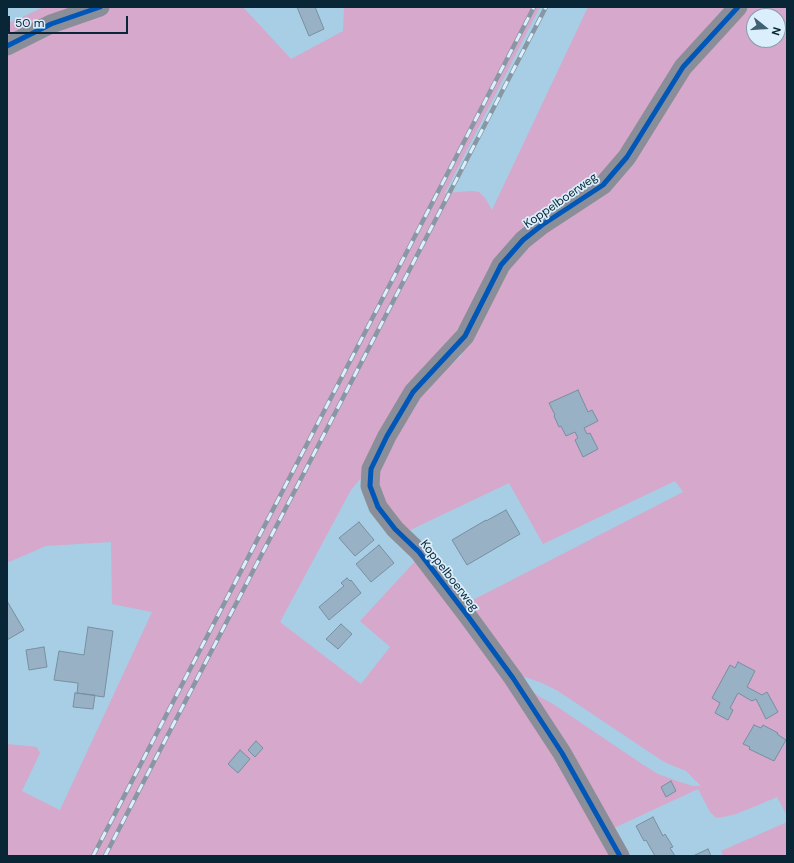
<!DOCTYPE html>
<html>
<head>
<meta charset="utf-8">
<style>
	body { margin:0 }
	#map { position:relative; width:794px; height:863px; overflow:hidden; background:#a7cee4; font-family:"DM Sans",sans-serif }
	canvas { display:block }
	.frame { position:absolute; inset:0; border:8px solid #082636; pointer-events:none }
	.north { position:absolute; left:746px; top:8px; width:40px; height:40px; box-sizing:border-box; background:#daeefb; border:1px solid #869eac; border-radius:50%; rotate:107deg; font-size:11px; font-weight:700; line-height:16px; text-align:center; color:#082636 }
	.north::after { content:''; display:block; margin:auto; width:14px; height:18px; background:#406173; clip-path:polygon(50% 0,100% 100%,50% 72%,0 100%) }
	.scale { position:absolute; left:8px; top:16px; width:120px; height:18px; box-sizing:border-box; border:2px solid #082636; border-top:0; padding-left:5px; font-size:12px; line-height:14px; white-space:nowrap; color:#082636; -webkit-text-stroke:3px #daeefb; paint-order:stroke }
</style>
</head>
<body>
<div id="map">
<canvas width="794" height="863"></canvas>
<div class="frame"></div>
<div class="north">N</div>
<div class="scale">50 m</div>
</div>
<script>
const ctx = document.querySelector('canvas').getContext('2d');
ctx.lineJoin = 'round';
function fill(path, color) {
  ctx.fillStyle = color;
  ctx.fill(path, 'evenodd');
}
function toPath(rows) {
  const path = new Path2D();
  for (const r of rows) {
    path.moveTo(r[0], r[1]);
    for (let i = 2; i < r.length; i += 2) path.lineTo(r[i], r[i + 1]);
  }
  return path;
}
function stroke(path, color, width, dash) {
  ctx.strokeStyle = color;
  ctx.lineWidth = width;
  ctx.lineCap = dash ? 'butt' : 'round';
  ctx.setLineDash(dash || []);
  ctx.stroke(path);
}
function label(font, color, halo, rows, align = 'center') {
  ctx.font = font + ' "DM Sans",sans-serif';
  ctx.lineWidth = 3.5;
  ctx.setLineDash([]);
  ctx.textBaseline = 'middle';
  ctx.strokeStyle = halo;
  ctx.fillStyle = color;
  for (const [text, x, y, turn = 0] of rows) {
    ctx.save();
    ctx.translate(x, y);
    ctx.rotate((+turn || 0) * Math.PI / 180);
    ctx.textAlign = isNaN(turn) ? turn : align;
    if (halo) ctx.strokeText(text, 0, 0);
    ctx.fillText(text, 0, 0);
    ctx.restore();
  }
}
const green = toPath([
	[44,7,82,7,7,38,7,24],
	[113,7,243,7,291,59,343,31,344,7,540,7,445,193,472,191,479,192,485,198,492,210,588,7,727,7,610,169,537,220,464,319,365,473,351,490,280,622,361,684,390,647,360,621,418,558,525,710,556,760,610,856,7,856,7,744,37,747,40,753,22,791,60,810,152,612,112,604,111,542,46,546,9,562,7,562,7,51,46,33],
	[743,7,787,7,787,816,777,797,756,806,736,814,723,817,716,818,710,812,698,789,614,828,529,689,540,697,553,704,642,764,658,774,680,782,693,786,701,786,686,771,664,762,558,691,542,683,517,674,469,602,683,492,675,481,543,544,509,483,406,532,377,492,380,469,413,406,440,375,461,356,505,272,530,243,560,220,672,93],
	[754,16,778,16,778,40,754,40],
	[787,822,787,856,723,856,721,851]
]);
const building = toPath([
	[297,7,315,7,324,29,309,36,297,7],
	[578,390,588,412,592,410,598,421,584,428,587,434,590,433,598,449,583,457,575,440,578,438,575,432,566,436,561,426,559,427,554,416,555,415,549,403,578,390],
	[506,510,520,534,467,565,452,540,486,520,486,521,506,510],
	[359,522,374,540,355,556,339,538,359,522],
	[379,545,394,563,371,582,356,564,379,545],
	[347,578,350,581,351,580,361,593,329,620,319,607,344,586,341,583,347,578],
	[7,601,24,630,7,640,7,601],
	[341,624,352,634,338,649,326,639,341,624],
	[88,627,113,631,104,697,77,693,78,683,54,680,59,651,84,655,88,627],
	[44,647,47,667,29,670,26,650,44,647],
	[738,662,755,671,747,687,762,695,767,692,778,712,766,719,756,699,752,701,738,693,730,708,733,710,728,720,715,713,720,703,712,698,730,665,735,668,738,662],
	[75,693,95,695,93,709,73,707,75,693],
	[754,725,761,728,763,725,778,733,777,734,786,740,774,761,749,749,750,747,743,744,754,725],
	[256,741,263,748,255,757,248,750,256,741],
	[240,750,250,759,238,773,228,764,240,750],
	[671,781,676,791,666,797,661,787,671,781],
	[653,817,663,836,665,834,673,847,670,848,675,856,655,856,646,840,644,841,636,826,653,817],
	[708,849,711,856,693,856,708,849]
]);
const minor = toPath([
	[7,46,51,24,100,7],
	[620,856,562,753,513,678,467,615,419,552,395,529,378,507,370,486,371,469,387,436,413,392,465,336,501,265,523,240,542,225,603,185,627,157,683,67,738,7]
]);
const rail = toPath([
	[93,856,534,7],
	[105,856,546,7]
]);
const cycleway = toPath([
	[7,46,51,24,100,7],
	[620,856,562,753,513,678,467,615,419,552,395,529,378,507,370,486,371,469,387,436,413,392,465,336,501,265,523,240,542,225,603,185,627,157,683,67,738,7]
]);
const streetNames = [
	["Koppelboerweg",561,201,-35],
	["Koppelboerweg",449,576,52]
];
fill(green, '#d6a8cb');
fill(building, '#98b1c5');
stroke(building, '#768fa2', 1);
stroke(minor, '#8a8e99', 19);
stroke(rail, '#8897a3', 4.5);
stroke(rail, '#daeefb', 3, [9]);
stroke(cycleway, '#0057b8', 5);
label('12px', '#082636', '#daeefb', streetNames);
</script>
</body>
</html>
